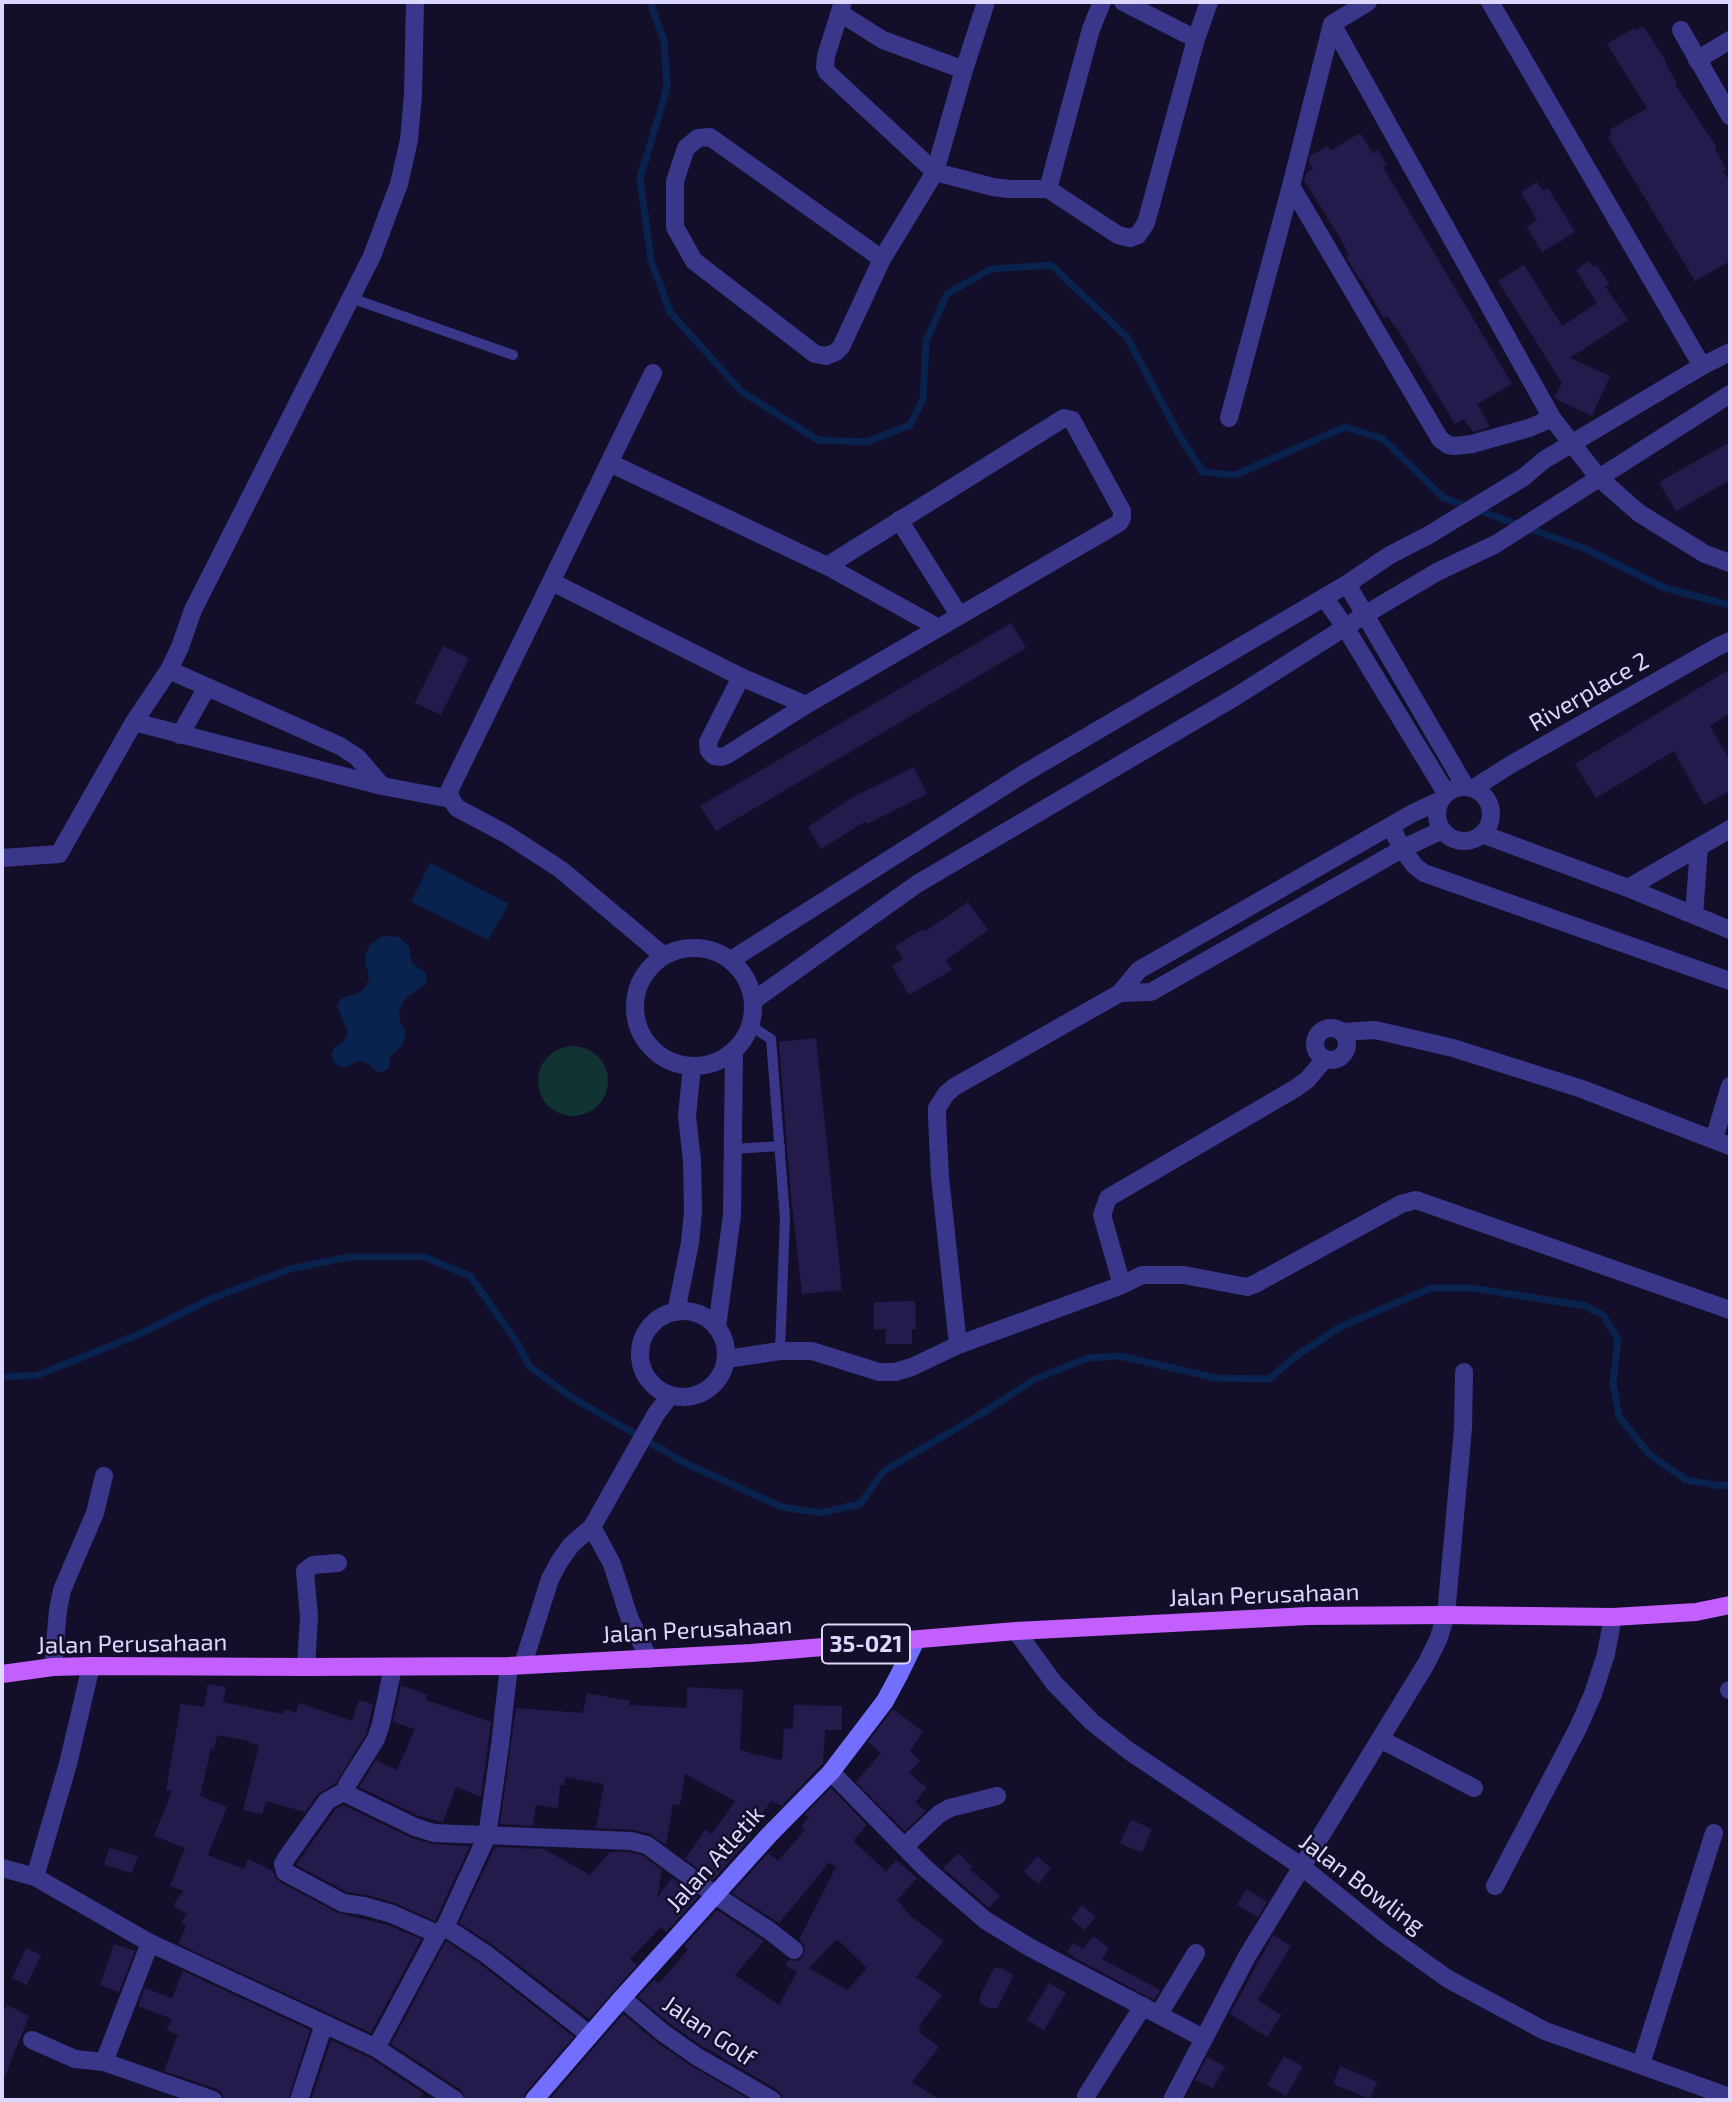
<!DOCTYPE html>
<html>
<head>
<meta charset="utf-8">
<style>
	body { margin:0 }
	#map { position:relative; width:1732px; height:2102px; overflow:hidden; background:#130f2a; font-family:"Exo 2",sans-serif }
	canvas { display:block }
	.frame { position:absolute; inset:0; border:4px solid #dcd7ff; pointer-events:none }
</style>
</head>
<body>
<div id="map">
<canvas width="1732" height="2102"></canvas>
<div class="frame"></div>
</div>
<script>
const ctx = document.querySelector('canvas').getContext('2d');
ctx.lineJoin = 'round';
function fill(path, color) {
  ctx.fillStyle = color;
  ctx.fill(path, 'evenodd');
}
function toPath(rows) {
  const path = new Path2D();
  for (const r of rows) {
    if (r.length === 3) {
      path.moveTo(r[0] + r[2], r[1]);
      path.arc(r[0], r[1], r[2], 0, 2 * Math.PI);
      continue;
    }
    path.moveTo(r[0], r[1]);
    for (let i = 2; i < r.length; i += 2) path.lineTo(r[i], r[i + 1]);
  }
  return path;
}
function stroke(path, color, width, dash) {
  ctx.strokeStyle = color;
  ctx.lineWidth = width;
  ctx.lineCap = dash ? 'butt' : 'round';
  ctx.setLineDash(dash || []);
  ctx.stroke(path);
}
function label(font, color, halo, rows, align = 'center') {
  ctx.font = font + ' "Exo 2",sans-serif';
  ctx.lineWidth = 5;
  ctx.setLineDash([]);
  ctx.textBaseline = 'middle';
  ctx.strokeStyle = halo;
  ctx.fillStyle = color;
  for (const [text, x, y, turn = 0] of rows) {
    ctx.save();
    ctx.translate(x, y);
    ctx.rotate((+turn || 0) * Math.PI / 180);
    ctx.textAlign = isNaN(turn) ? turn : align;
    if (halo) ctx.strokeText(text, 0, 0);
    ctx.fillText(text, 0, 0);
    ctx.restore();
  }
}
const green = toPath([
	[573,1081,35]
]);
const water = toPath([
	[430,863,509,904,488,940,411,902],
	[382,936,399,937,409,946,412,963,425,972,427,978,425,985,407,997,401,1006,399,1014,400,1023,405,1030,405,1039,403,1044,390,1057,389,1068,383,1072,377,1072,369,1064,362,1061,355,1062,349,1066,342,1067,336,1064,331,1056,334,1048,344,1041,348,1033,337,1006,341,999,348,996,357,994,366,987,369,978,365,960,366,954,369,946]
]);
const stream = toPath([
	[650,2,664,41,667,88,640,178,651,260,670,312,741,391,818,440,867,442,910,425,923,400,926,341,947,294,991,269,1051,265,1127,337,1179,435,1203,472,1235,475,1345,427,1383,439,1444,498,1586,549,1665,588,1730,605],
	[2,1377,38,1375,135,1336,213,1298,290,1269,349,1257,424,1257,470,1276,516,1341,530,1367,573,1398,685,1463,782,1507,820,1513,860,1504,884,1471,981,1414,1035,1379,1088,1358,1120,1356,1216,1378,1269,1379,1296,1356,1340,1327,1431,1288,1472,1288,1586,1306,1603,1315,1618,1339,1613,1383,1619,1416,1649,1454,1686,1480,1722,1486,1730,1484]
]);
const building = toPath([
	[1643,26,1666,61,1665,62,1677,83,1675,84,1717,148,1715,149,1726,169,1723,171,1730,182,1730,261,1695,281,1608,137,1611,135,1609,130,1647,108,1607,44,1634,28,1635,31],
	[1360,133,1373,153,1378,150,1387,165,1383,167,1512,384,1477,404,1490,427,1473,432,1464,419,1455,424,1399,332,1387,316,1384,318,1361,279,1360,280,1346,257,1349,255,1340,238,1304,180,1306,173,1313,169,1309,162,1310,156,1328,146,1330,151],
	[1537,182,1543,191,1548,188,1575,232,1542,252,1527,227,1537,220,1521,192],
	[1589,261,1593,267,1597,265,1609,284,1605,286,1628,320,1570,358,1610,376,1592,416,1554,398,1562,383,1498,281,1524,265,1562,326,1597,303,1576,270],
	[1730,442,1730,480,1676,511,1659,482],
	[1011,623,1026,648,716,831,700,806],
	[443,646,469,658,441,715,415,703],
	[1730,669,1730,713,1710,726,1730,761,1730,791,1704,805,1674,751,1596,798,1575,764],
	[914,767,927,794,867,824,866,821,821,849,808,827,853,797],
	[968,902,988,930,946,960,952,970,909,995,892,966,903,959,895,946,923,929,924,932],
	[816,1038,842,1290,802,1294,790,1186,779,1042],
	[915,1301,916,1329,912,1329,912,1344,886,1344,885,1329,874,1330,874,1302],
	[208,1684,226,1687,223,1702,283,1714,284,1709,296,1713,299,1703,352,1721,359,1700,373,1704,366,1734,336,1783,318,1794,305,1812,266,1801,262,1814,243,1810,259,1745,249,1743,249,1741,217,1735,214,1749,211,1749,200,1796,227,1807,208,1855,244,1869,248,1859,273,1871,276,1879,280,1882,338,1913,388,1925,421,1939,371,2033,178,1944,186,1926,181,1923,187,1914,173,1906,183,1891,170,1886,185,1848,154,1836,172,1791,166,1790,181,1704,204,1707],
	[401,1685,427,1695,426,1700,491,1722,481,1797,456,1787,443,1822,419,1816,359,1787,376,1760,397,1770,415,1729,393,1722],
	[687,1687,743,1690,740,1749,753,1754,782,1760,784,1728,793,1729,794,1705,842,1706,842,1730,825,1730,823,1763,782,1806,771,1801,748,1834,751,1837,713,1880,685,1859,705,1830,712,1834,735,1801,685,1774,680,1805,673,1804,666,1845,650,1834,634,1830,596,1828,604,1784,565,1777,565,1785,560,1785,558,1808,536,1805,533,1826,500,1824,516,1708,583,1713,587,1693,630,1701,629,1705,687,1708],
	[893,1709,923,1732,910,1751,920,1761,909,1773,927,1788,915,1802,926,1811,905,1831,856,1782,881,1753,868,1742],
	[831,1788,867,1825,853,1841,886,1871,896,1860,917,1878,897,1900,911,1916,944,1941,916,1977,942,1995,918,2027,922,2029,919,2032,939,2047,912,2082,940,2100,783,2100,782,2095,778,2090,702,2046,669,2023,638,1997,654,1980,659,1984,688,1949,684,1946,717,1910,764,1941,735,1975,779,2005,797,1972,785,1965,788,1960,798,1961,803,1956,805,1946,799,1939,836,1867,829,1863,779,1923,732,1893,768,1853,778,1861,805,1830,801,1826,809,1817,804,1815],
	[837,1939,867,1968,847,1990,809,1968],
	[343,1805,412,1838,433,1844,470,1846,435,1921,395,1903,367,1895,347,1892,296,1865,335,1810],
	[1131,1820,1152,1829,1142,1853,1120,1843],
	[495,1847,544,1849,590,1875,610,1852,629,1852,642,1855,662,1870,657,1898,672,1878,698,1897,666,1932,661,1927,630,1959,637,1965,589,2019,493,1945,459,1923],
	[109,1848,138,1856,132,1873,104,1865],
	[959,1853,972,1867,970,1869,1000,1896,989,1908,943,1868],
	[1037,1856,1051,1868,1038,1884,1024,1872],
	[1246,1889,1267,1902,1258,1917,1237,1905],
	[1082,1905,1096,1917,1084,1930,1071,1919],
	[1273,1935,1291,1946,1258,2000,1281,2015,1267,2037,1230,2014],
	[1093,1936,1109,1948,1102,1959,1160,1990,1154,2000,1077,1959,1067,1952,1073,1943,1083,1949],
	[446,1941,479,1963,574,2037,525,2093,523,2100,466,2100,461,2090,391,2044],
	[114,1944,135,1951,119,1992,100,1985],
	[26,1948,41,1955,27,1985,12,1978],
	[994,1968,1001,1968,1014,1975,997,2008,989,2008,980,2003,980,1996],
	[183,1971,310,2030,288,2100,224,2100,222,2093,217,2089,164,2071,178,2035,167,2030,172,2019,138,2006,145,1988,172,1998],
	[1049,1983,1066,1993,1044,2030,1027,2020],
	[7,2005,29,2016,3,2081,2,2015],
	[623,2014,655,2041,690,2065,750,2100,549,2100],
	[331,2040,370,2058,423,2093,419,2100,311,2100],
	[1284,2056,1303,2067,1286,2096,1267,2085],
	[1207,2057,1225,2066,1213,2088,1195,2080],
	[1340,2066,1377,2082,1370,2099,1333,2084]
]);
const lane = toPath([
	[351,298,513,355],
	[751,1026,771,1039,785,1218,780,1351],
	[734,1149,780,1146]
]);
const street = toPath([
	[843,2,826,56,825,67,827,72,935,172,993,187,1009,189,1048,189,1118,235,1130,238,1138,235,1146,223,1196,39,1209,2],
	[1123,2,1196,39],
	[1490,2,1702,366],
	[840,13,883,40,964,70],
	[1332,24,1552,418],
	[1681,30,1730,116],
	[1697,60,1730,40],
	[1291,186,1440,439,1448,445,1455,446,1472,444,1529,428,1552,418,1599,478,1639,513,1705,554,1730,563],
	[1048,189,1091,29,1102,2],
	[882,259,710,137,698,138,686,148,675,181,675,227,694,261,815,354,826,356,836,352,841,347,882,259,935,172,964,70,986,2],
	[653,373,449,791,451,799,457,808,506,834,560,869,664,956],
	[1229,418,1291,186,1332,24,1368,2],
	[610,463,827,566,937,627],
	[899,520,959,615],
	[552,582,741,677,806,705],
	[1347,584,1465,786],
	[1324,597,1345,627,1446,793],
	[169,670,134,722,382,786,451,799],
	[741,677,708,742,709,751,714,756,722,757,727,755,806,705,1119,523,1122,518,1122,511,1072,420,1064,418,827,566],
	[180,735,207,687],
	[382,786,357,757,340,746,169,670,180,647,193,610,372,256,399,184,409,140,413,95,415,2],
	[1464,814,27],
	[1474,788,1510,765,1717,647,1730,641],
	[1391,826,1402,849,1415,866,1424,873,1730,981],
	[1482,834,1628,888,1730,930],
	[2,858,59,854,134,722],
	[1628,888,1730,829],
	[1694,915,1699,847],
	[694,1007,59],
	[731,960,1025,773,1347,584,1390,555,1427,536,1524,477,1544,460,1702,366,1730,352],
	[1120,993,1151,992,1402,849,1442,830],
	[753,1001,917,884,1235,697,1366,614,1437,572,1496,544,1730,394],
	[1331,1044,16],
	[1342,1032,1375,1030,1453,1048,1582,1089,1730,1146],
	[1714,1139,1730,1086],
	[1122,1285,1142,1275,1184,1275,1247,1287,1255,1284,1401,1204,1416,1200,1730,1310],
	[683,1354,43],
	[676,1312,690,1243,693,1211,692,1161,687,1116,692,1066],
	[717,1327,732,1215,734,1051],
	[958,1345,940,1177,937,1118,937,1108,946,1094,954,1087,1120,993,1139,970,1413,813,1439,801],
	[727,1359,780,1351,812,1351,879,1372,895,1372,912,1367,958,1345,1122,1285,1102,1215,1108,1198,1296,1088,1307,1080,1325,1059],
	[592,1527,612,1564,629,1617,649,1659],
	[1016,1631,1054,1683,1092,1722,1129,1751,1301,1866,1385,1934,1448,1979,1545,2031,1730,2097],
	[523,1664,550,1579,559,1562,571,1545,592,1527,656,1414,670,1396],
	[53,1667,58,1610,62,1590,95,1513,104,1476],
	[306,1667,309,1616,305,1571,313,1565,338,1563],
	[393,1667,381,1724,376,1739,347,1785,345,1791,349,1795,415,1827,434,1833,631,1841,647,1845,715,1895,770,1931,794,1950],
	[1729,1690,1730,1690],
	[1380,1739,1474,1788],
	[831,1772,925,1868,985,1920,1029,1947,1203,2038],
	[345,1791,327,1801,287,1857,283,1864,285,1872,343,1903,364,1906,392,1914,437,1934],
	[905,1846,939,1814,950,1808,997,1796],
	[2,1868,35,1877,150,1943,376,2048,455,2100],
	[35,1877,68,1764,91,1666],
	[1495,1886,1578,1728,1593,1694,1606,1654,1613,1617],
	[445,1927,486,1954,590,2035],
	[622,1998,662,2032,696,2056,772,2100],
	[1159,2014,1196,1953],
	[32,2040,75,2059,104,2062,213,2100],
	[376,2048,437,1934,445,1927,487,1836,500,1745,509,1666],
	[104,2062,150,1943],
	[1641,2064,1714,1833],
	[1086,2096,1143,2006],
	[299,2100,324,2024],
	[1172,2100,1246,1958,1426,1664,1438,1640,1446,1615,1463,1428,1464,1372]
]);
const secondary = toPath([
	[534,2100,622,1998,715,1895,769,1835,831,1772,885,1701,899,1675,916,1640]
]);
const primary = toPath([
	[2,1674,53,1667,91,1666,306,1667,509,1666,751,1653,1016,1631,1308,1616,1446,1615,1613,1617,1696,1612,1730,1605]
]);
const shields = [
	[866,1644,88]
];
const shieldNames = [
	["35-021",866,1644]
];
const streetNames = [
	["Riverplace 2",1589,692,-30],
	["Jalan Perusahaan",1264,1595,-2],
	["Jalan Perusahaan",697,1630,-3],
	["Jalan Perusahaan",132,1644,-1],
	["Jalan Atletik",715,1859,-48],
	["Jalan Bowling",1362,1884,37],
	["Jalan Golf",709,2031,34]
];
fill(green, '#113433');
fill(water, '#09234e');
stroke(stream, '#09234e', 7);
fill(building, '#241a4c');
stroke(lane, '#3a378b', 10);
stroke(street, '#3a378b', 18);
stroke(secondary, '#726eff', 18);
stroke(primary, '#c35eff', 18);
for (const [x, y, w] of shields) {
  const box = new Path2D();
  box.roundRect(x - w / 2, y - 19.5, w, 39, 5);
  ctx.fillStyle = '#130f2a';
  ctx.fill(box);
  stroke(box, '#dcd7ff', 2);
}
label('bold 23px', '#dcd7ff', null, shieldNames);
label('24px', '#dcd7ff', '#130f2a', streetNames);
</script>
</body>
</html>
